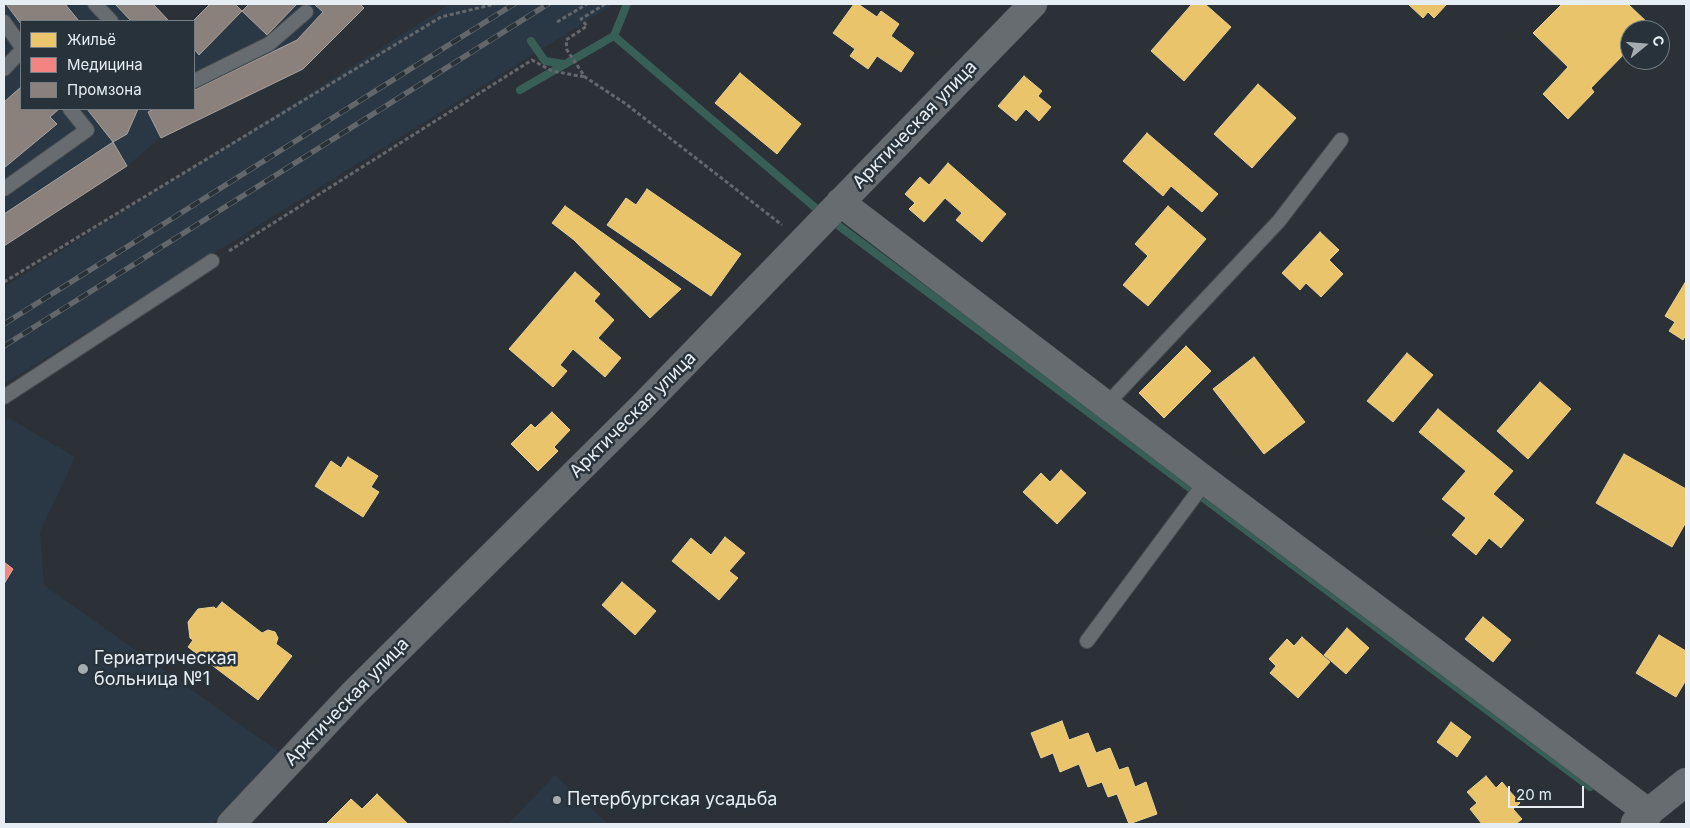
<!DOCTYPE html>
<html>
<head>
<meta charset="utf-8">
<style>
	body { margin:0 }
	#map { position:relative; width:1690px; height:828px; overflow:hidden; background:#2b3136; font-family:Inter,sans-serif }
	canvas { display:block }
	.frame { position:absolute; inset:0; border:5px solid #e7eef3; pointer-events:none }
	.legend { position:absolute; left:20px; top:20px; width:175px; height:90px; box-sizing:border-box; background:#27323a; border:1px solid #747d84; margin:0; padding:6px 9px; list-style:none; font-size:15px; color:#e7eef3 }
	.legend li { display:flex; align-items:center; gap:10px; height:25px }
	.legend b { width:25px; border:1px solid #747d84 }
	.north { position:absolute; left:1620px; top:20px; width:50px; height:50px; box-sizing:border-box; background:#27323a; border:1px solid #747d84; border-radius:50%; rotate:73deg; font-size:14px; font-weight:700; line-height:20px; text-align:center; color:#e7eef3 }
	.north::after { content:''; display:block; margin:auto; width:18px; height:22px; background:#a5acb1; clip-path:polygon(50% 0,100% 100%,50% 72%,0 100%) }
	.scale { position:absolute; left:1508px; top:786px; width:76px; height:22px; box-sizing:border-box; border:2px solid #e7eef3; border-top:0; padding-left:6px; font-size:15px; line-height:18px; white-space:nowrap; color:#e7eef3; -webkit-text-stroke:4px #27323a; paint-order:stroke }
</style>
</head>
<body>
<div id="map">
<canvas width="1690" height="828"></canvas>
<div class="frame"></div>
<ul class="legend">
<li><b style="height:14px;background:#e9c46a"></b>Жильё</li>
<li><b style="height:14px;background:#f28482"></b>Медицина</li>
<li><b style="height:14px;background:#8a817c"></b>Промзона</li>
</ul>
<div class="north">С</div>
<div class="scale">20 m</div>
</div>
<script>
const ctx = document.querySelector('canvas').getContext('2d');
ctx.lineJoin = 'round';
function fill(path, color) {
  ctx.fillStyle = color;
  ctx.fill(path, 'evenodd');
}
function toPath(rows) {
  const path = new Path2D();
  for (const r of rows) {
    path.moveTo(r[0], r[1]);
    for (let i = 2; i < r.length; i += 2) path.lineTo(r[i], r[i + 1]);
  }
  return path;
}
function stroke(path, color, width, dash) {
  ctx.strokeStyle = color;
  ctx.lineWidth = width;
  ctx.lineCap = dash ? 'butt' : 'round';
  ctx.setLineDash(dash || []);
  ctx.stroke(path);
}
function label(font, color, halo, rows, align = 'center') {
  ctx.font = font + ' Inter,sans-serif';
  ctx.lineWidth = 5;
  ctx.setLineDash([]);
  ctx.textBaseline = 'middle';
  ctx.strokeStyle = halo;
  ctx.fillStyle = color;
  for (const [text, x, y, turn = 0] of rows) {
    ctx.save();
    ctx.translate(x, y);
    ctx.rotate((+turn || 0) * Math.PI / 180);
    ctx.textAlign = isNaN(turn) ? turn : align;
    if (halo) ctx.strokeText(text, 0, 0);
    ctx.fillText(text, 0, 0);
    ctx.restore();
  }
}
const built = toPath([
	[4,4,153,4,169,21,21,21,21,109,194,109,193,21,210,4,235,4,242,11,249,4,360,4,364,8,303,69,161,138,127,166,4,246],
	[450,4,614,4,4,384,4,287],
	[9,418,75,457,40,532,44,585,279,752,212,824,10,824,4,821,4,421],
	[555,775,608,824,508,824]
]);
const homes = toPath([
	[854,4,858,4,877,17,881,11,899,24,891,36,914,53,901,72,877,56,868,69,850,56,855,49,833,33,854,4],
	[1192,4,1205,4,1231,27,1184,81,1151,51,1192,4],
	[1408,4,1447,4,1434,18,1428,12,1423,18,1408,4],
	[1562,4,1628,4,1651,26,1647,30,1630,30,1630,48,1591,88,1594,92,1568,119,1543,94,1568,67,1533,33,1562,4],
	[740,73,801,124,777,154,715,103,740,73],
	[1024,76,1042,91,1038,96,1051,107,1039,121,1026,109,1016,121,998,106,1024,76],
	[1258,84,1296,118,1252,168,1214,134,1258,84],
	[1147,133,1218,194,1202,212,1171,186,1163,196,1123,161,1147,133],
	[948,163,1006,214,982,242,956,220,962,213,945,198,924,222,909,209,915,203,905,194,920,177,929,185,948,163],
	[647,189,741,254,711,296,607,225,626,198,636,205,647,189],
	[565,206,681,289,650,318,574,240,552,223,565,206],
	[1168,206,1206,239,1148,306,1123,285,1148,256,1135,244,1168,206],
	[1320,232,1339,250,1329,260,1343,274,1321,297,1306,283,1300,290,1282,273,1320,232],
	[575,272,600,294,594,301,614,320,598,338,621,358,605,377,573,349,560,365,567,371,553,387,509,349,575,272],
	[1686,281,1686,335,1683,340,1669,331,1675,322,1665,316,1686,281],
	[1186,346,1211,371,1164,418,1139,393,1186,346],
	[1407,353,1433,375,1393,422,1367,401,1407,353],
	[1254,357,1305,422,1264,454,1213,389,1254,357],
	[1540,382,1571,409,1528,459,1497,431,1540,382],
	[1438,409,1513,471,1493,494,1524,520,1501,548,1489,538,1476,555,1452,535,1466,518,1442,499,1466,471,1419,432,1438,409],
	[552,412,570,430,554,447,558,451,538,471,511,444,531,424,535,428,552,412],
	[1624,454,1686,489,1686,522,1672,547,1596,503,1624,454],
	[348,457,378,476,371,487,379,492,363,517,315,486,331,461,341,468,348,457],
	[1061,470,1086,493,1057,524,1023,492,1041,473,1050,482,1061,470],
	[725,537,745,553,729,571,738,578,719,600,672,561,691,538,711,555,725,537],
	[622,582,656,611,635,635,602,605,622,582],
	[222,602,262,633,268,630,275,632,278,638,276,644,292,656,258,700,188,647,193,640,190,638,188,622,198,609,214,607,216,609,222,602],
	[1483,617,1511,640,1493,662,1465,639,1483,617],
	[1347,628,1369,648,1346,674,1324,655,1347,628],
	[1659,635,1686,651,1686,680,1676,697,1636,673,1659,635],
	[1302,637,1330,662,1298,698,1270,673,1276,666,1269,659,1287,639,1294,646,1302,637],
	[1062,721,1069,740,1088,733,1096,753,1110,748,1119,770,1128,767,1135,787,1146,782,1157,814,1129,824,1117,794,1108,797,1102,782,1088,787,1079,764,1060,772,1053,753,1041,758,1031,733,1062,721],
	[1451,722,1471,737,1457,757,1437,742,1451,722],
	[1486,776,1496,788,1502,782,1520,803,1513,809,1522,819,1516,824,1482,824,1470,809,1477,803,1467,792,1486,776],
	[377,794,408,824,326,824,351,799,362,809,377,794]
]);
const health = toPath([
	[4,562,13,569,4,584,4,562]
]);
const industry = toPath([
	[6,4,65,4,79,21,21,21,21,24,6,4],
	[115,4,153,4,169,21,131,21,115,4],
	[210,4,235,4,242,11,199,55,194,49,193,21,210,4],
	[249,4,297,4,267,35,242,11,249,4],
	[314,4,360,4,364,8,303,69,161,138,148,112,154,109,194,109,194,90,297,40,323,12,314,4],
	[21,87,21,109,59,109,50,117,57,124,4,168,4,102,21,87],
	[87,109,138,109,127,134,113,142,87,109],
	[113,142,127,166,4,246,4,214,113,142]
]);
const stream = toPath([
	[614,36,818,210],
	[531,41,545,61,564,64],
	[520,90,614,36,627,4],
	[839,226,1590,787]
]);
const path = toPath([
	[605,4,581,19,587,26,566,40,567,50,585,77,626,104,782,225],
	[557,22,587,4],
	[229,251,532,60,552,71,585,77],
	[4,282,441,17,495,4]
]);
const lane = toPath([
	[95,4,111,21],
	[4,22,21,46],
	[4,69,21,51],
	[194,81,269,44,306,12],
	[4,189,87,130,70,109],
	[4,397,212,261],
	[1107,404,1279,221,1341,140],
	[1087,641,1206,481]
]);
const street = toPath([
	[840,202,1206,481,1649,813],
	[1635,823,1686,782],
	[231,824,352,695,643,406,1033,4]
]);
const rail = toPath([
	[4,324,514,4],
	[4,346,548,4]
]);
const markers = [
	[83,669,6,"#a5acb1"],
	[557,800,5,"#a5acb1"]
];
const streetNames = [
	["Арктическая улица",915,125,-46],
	["Арктическая улица",633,415,-45],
	["Арктическая улица",347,702,-46]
];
const poiNames = [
	["Гериатрическая",94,659],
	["больница №1",94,680],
	["Петербургская усадьба",567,800]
];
fill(built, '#293844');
fill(homes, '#e9c46a');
stroke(homes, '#e8d193', 1);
fill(health, '#f28482');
stroke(health, '#efa4a4', 1);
fill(industry, '#8a817c');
stroke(industry, '#a6a2a0', 1);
stroke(stream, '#375f56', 8);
stroke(lane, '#474c50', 16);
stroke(street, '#474c50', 29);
stroke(path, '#64686c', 3, [4, 2.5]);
stroke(lane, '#676c70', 14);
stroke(street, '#676c70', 28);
stroke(rail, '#62676b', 5.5);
stroke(rail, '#27323a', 4, [11]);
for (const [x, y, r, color] of markers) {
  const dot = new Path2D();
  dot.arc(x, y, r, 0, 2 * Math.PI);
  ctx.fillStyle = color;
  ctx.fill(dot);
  stroke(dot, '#27323a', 2);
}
label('18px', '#e7eef3', '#27323a', streetNames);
label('18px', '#e7eef3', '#27323a', poiNames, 'left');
</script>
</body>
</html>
